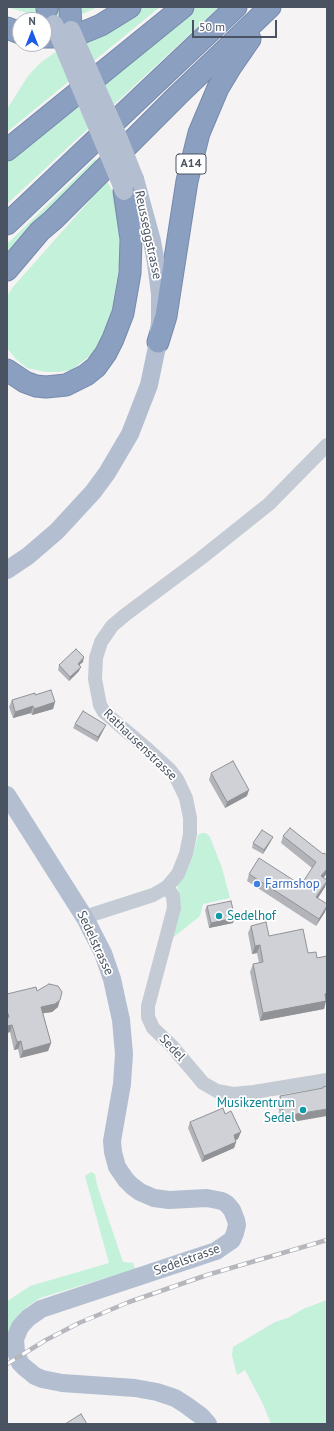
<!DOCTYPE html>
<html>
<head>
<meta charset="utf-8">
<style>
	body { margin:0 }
	#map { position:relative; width:334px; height:1431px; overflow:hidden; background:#f5f3f3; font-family:"PT Sans",sans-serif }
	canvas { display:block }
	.frame { position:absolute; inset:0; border:8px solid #4a5361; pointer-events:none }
	.north { position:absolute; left:12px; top:12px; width:40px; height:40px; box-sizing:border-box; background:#fff; border:1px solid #b7bac0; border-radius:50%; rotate:0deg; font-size:11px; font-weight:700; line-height:16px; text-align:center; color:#4a5361 }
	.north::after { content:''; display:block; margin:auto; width:14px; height:18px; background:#1b5ce7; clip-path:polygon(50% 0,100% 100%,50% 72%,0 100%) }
	.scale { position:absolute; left:192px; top:20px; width:85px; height:18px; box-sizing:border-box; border:2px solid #4a5361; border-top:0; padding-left:5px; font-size:12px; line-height:14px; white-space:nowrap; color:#4a5361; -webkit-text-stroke:3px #fff; paint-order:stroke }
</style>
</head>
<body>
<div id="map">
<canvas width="334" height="1431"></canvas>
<div class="frame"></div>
<div class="north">N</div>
<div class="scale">50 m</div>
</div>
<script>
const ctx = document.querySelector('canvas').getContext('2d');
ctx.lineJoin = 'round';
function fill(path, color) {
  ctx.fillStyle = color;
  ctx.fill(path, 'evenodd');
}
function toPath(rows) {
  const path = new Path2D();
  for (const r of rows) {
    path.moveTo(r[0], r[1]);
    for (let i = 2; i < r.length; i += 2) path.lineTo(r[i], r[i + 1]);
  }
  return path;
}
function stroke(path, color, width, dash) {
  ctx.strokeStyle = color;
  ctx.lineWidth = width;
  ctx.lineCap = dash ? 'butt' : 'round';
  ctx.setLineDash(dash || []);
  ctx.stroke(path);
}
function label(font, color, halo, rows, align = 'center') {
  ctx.font = font + ' "PT Sans",sans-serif';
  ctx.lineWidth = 3.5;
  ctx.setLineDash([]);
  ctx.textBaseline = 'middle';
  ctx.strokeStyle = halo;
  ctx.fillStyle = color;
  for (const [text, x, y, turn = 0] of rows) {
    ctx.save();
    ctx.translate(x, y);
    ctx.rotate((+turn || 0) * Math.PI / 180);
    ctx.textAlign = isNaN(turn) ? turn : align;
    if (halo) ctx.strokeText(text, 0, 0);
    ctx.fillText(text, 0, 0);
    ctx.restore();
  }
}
const green = toPath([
	[7,7,98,7,80,15,38,18,34,15],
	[141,7,160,7,7,132,7,109,28,76,39,64,54,53,91,38,118,24],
	[192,7,219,7,7,204,7,162],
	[95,159,102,162,7,260,7,244],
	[107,181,115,196,121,254,111,315,102,337,91,355,71,370,58,372,46,372,27,368,15,358,7,348,7,296,13,287],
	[202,833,206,833,210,837,222,868,230,898,203,904,200,916,170,940,179,892,177,885,188,868,192,858,198,835],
	[91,1172,95,1174,97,1185,123,1262,133,1263,135,1269,40,1298,28,1306,20,1313,7,1336,7,1302,9,1300,30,1286,109,1263,85,1176],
	[327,1300,327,1424,271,1424,263,1404,245,1370,237,1375,232,1355,233,1347,275,1322,288,1318,303,1309]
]);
const minor = toPath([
	[167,887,173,896,174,908,148,1006,148,1017,153,1028,171,1045,203,1083,217,1091,233,1094,254,1092,327,1080],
	[85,918,94,914,153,895,167,887,178,874,186,854,190,834,190,818,186,798,177,779,170,770,145,747,104,712,100,705,95,679,96,658,101,642,112,626,125,615,200,559,269,504,327,445]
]);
const major = toPath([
	[7,570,28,556,57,531,93,492,107,473,130,434,149,385,158,342,160,321,160,294,156,263,152,241,135,179],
	[7,795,85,918,103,953,112,979,121,1020,124,1054,122,1084,112,1141,113,1152,117,1167,126,1180,132,1186,140,1192,154,1198,169,1200,207,1198,222,1201,227,1204,232,1210,236,1220,237,1225,235,1233,232,1240,216,1251,41,1309,28,1318,20,1327,15,1339,16,1352,20,1363,24,1367,35,1376,42,1379,62,1383,135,1388,157,1392,175,1398,186,1405,201,1416,208,1424]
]);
const highway = toPath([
	[47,7,47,9],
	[70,7,71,30],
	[7,28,20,33],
	[44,37,65,37,77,35,101,25,130,7],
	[7,150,183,7],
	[7,224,236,7],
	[7,270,40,231,53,220,178,95,270,7],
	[158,342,166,316,187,181,199,133,218,88,230,68,250,39],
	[7,370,25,382,36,386,46,387,66,385,86,375,96,367,106,353,113,339,123,313,130,273,131,239,124,191]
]);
const rail = toPath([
	[7,1364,46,1340,79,1323,129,1302,207,1275,327,1240]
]);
const majorBridge = toPath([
	[54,24,124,191],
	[71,30,117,134,135,179]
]);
const wall = toPath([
	[83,662,79,665,79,671,69,681,58,670,59,665],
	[35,695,55,702,53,709,32,715,31,713,13,718,9,707,12,700],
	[75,724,104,729,97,742,73,728],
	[211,773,247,796,225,808,209,780],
	[290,828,327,873,323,878,325,887,318,898,325,912,316,926,247,881,249,874,301,885,312,868,281,843,283,836],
	[271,841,263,854,252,848,253,843],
	[207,906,233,923,209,928,205,910],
	[251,926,269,936,317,958,327,956,327,1001,326,1001,324,1009,260,1021,250,972,253,964,259,963,257,953,252,954,248,933],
	[37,991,58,1007,52,1012,43,1013,51,1043,48,1051,20,1058,18,1049,14,1050,10,1032,7,1033,7,994],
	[327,1086,281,1124,278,1104,280,1096,322,1089,323,1087],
	[225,1114,238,1139,236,1140,236,1142,234,1148,202,1162,188,1128,190,1122]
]);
const shadedWall = toPath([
	[84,657,83,662,76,668,78,664],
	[81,667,79,671,69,681,70,677],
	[55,702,53,709,32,715,34,709],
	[33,706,31,713,13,718,15,712],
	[106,725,104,729,97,742,98,737],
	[249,790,247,796,225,808,227,802],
	[273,837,271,841,263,854,264,850],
	[327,869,327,873,319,884,321,876],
	[327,881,325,887,314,904,316,897],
	[327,906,325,912,316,926,319,919],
	[235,918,233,923,209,928,211,923],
	[260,945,257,953,252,954,255,946],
	[327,993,327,1001,326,1001,324,1009,260,1021,263,1013],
	[60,1000,58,1007,52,1012,38,1014,41,1007],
	[12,1025,10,1032,7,1033,7,1026],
	[21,1041,18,1049,14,1050,17,1042],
	[51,1043,48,1051,20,1058,23,1051],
	[327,1109,327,1116,281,1124,284,1116],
	[241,1132,238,1139,231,1142,234,1135],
	[236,1142,234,1148,202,1162,204,1156]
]);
const building = toPath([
	[76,649,84,657,78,664,81,667,70,677,59,665,76,649],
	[51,690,55,702,34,709,33,706,15,712,12,700,35,693,35,695,51,690],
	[83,711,106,725,98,737,75,724,83,711],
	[233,761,249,790,227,802,211,773,233,761],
	[290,828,323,854,324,853,327,855,327,869,321,876,327,880,327,881,316,897,327,904,327,906,319,919,249,874,259,858,301,885,316,862,283,836,290,828],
	[262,830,273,837,264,850,253,843,262,830],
	[231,901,235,918,211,923,207,906,231,901],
	[266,922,269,936,303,929,308,953,316,952,317,958,327,956,327,993,325,994,326,1001,263,1013,253,964,263,962,260,945,255,946,251,926,266,922],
	[49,984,58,986,62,992,60,1000,55,1004,41,1007,51,1043,23,1051,21,1041,17,1042,12,1025,7,1026,7,1018,9,1017,7,1011,7,994,36,987,37,991,49,984],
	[327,1086,327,1109,284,1116,280,1096,323,1088,323,1087,327,1086],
	[223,1108,225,1114,231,1111,241,1132,234,1135,236,1142,204,1156,190,1122,223,1108],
	[81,1414,87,1424,65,1424,81,1414]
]);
const markers = [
	[257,884,4,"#3f7fe0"],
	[219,916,4,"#0f9aa8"],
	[303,1110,4,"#0f9aa8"]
];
const shields = [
	[191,164,30]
];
const shieldNames = [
	["A14",191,164]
];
const streetNames = [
	["Reusseggstrasse",148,235,78],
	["Rathausenstrasse",140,745,44],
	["Sedelstrasse",95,943,65],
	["Sedel",172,1048,47],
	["Sedelstrasse",187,1260,-20]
];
const shopNames = [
	["Farmshop",265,884]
];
const cultureNames = [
	["Sedelhof",227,916],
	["Musikzentrum",295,1103,"right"],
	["Sedel",295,1118,"right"]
];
fill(green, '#c3f1da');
stroke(highway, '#768aad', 23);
stroke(minor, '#c4cbd4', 14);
stroke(major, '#b3bfd1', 18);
stroke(highway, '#8b9fc1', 21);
stroke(rail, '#b5b7bd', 4.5);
stroke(rail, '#fff', 3, [9]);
stroke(majorBridge, '#b3bfd1', 18);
fill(wall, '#b2b4b9');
fill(shadedWall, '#919296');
fill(building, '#cfd1d7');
stroke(building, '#919296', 1);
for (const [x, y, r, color] of markers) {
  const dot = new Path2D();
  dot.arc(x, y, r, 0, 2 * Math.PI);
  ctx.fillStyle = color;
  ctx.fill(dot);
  stroke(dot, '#fff', 1.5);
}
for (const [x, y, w] of shields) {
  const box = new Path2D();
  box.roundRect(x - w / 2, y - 10, w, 20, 3);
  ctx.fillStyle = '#fff';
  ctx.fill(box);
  stroke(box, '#4a5361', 1);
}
label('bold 12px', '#4a5361', null, shieldNames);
label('13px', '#4a5361', '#fff', streetNames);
label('13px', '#366cbe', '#fff', shopNames, 'left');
label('13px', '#0d838f', '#fff', cultureNames, 'left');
</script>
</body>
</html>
